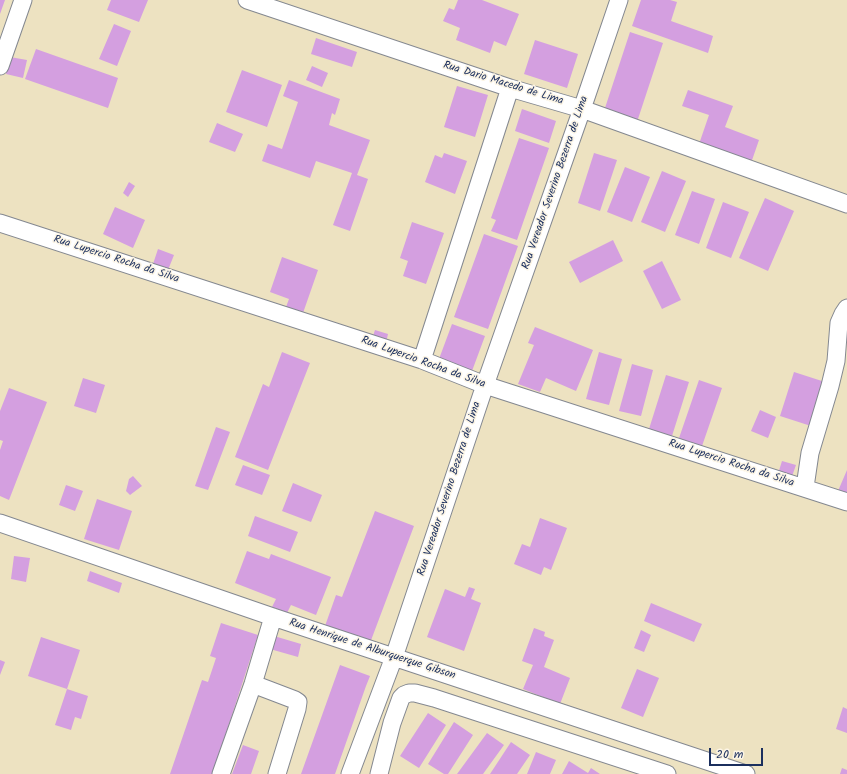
<!DOCTYPE html>
<html>
<head>
<meta charset="utf-8">
<style>
	body { margin:0 }
	#map { position:relative; width:847px; height:774px; overflow:hidden; background:#ede2c1; font-family:Kalam,sans-serif }
	canvas { display:block }
	.scale { position:absolute; left:709px; top:748px; width:54px; height:18px; box-sizing:border-box; border:2px solid #1b2f5e; border-top:0; padding-left:5px; font-size:12px; line-height:14px; white-space:nowrap; color:#1b2f5e; -webkit-text-stroke:3px #fcf5e5; paint-order:stroke }
</style>
</head>
<body>
<div id="map">
<canvas width="847" height="774"></canvas>
<div class="scale">20 m</div>
</div>
<script>
const ctx = document.querySelector('canvas').getContext('2d');
ctx.lineJoin = 'round';
function fill(path, color) {
  ctx.fillStyle = color;
  ctx.fill(path, 'evenodd');
}
function toPath(rows) {
  const path = new Path2D();
  for (const r of rows) {
    path.moveTo(r[0], r[1]);
    for (let i = 2; i < r.length; i += 2) path.lineTo(r[i], r[i + 1]);
  }
  return path;
}
function stroke(path, color, width, dash) {
  ctx.strokeStyle = color;
  ctx.lineWidth = width;
  ctx.lineCap = dash ? 'butt' : 'round';
  ctx.setLineDash(dash || []);
  ctx.stroke(path);
}
function label(font, color, halo, rows, align = 'center') {
  ctx.font = font + ' Kalam,sans-serif';
  ctx.lineWidth = 3;
  ctx.setLineDash([]);
  ctx.textBaseline = 'middle';
  ctx.strokeStyle = halo;
  ctx.fillStyle = color;
  for (const [text, x, y, turn = 0] of rows) {
    ctx.save();
    ctx.translate(x, y);
    ctx.rotate((+turn || 0) * Math.PI / 180);
    ctx.textAlign = isNaN(turn) ? turn : align;
    if (halo) ctx.strokeText(text, 0, 0);
    ctx.fillText(text, 0, 0);
    ctx.restore();
  }
}
const building = toPath([
	[0,0,5,0,0,14],
	[111,0,148,0,139,22,107,10],
	[458,0,482,0,519,14,506,46,494,41,490,53,456,40,460,28,443,21,449,8,454,10],
	[641,0,670,0,677,2,671,21,713,36,708,53,632,26],
	[114,24,131,31,117,66,99,59],
	[630,32,663,43,637,122,604,111],
	[316,38,357,52,352,67,311,54],
	[535,40,578,54,567,88,524,74],
	[36,49,118,78,108,108,25,79],
	[10,57,27,60,23,78,6,74],
	[312,66,328,73,322,87,306,80],
	[242,70,282,85,267,127,226,112],
	[289,80,340,99,335,115,332,113,329,125,370,140,357,175,368,179,350,231,333,225,352,173,316,161,310,178,262,161,268,144,282,149,298,102,283,96],
	[457,86,488,95,475,137,444,127],
	[688,90,733,106,725,127,759,140,750,166,698,147,709,115,682,106],
	[522,109,556,121,549,143,515,131],
	[217,123,243,134,235,152,209,142],
	[519,138,549,148,517,240,491,231,496,220,491,218],
	[444,153,467,161,455,194,425,182,435,155,442,158],
	[594,153,617,160,600,211,578,203],
	[625,167,650,177,632,222,607,212],
	[662,171,686,181,665,232,641,222],
	[129,182,135,186,128,197,123,193],
	[692,191,715,199,699,244,675,235],
	[765,198,794,211,768,271,739,258],
	[723,202,749,212,731,258,706,248],
	[115,207,145,220,133,248,103,234],
	[412,222,444,233,426,284,403,276,408,261,400,258],
	[484,234,518,246,488,329,454,317],
	[613,240,623,261,580,283,569,262],
	[158,249,174,255,168,270,153,264],
	[282,257,318,270,303,313,286,307,289,299,270,292],
	[662,261,681,300,662,309,643,271],
	[452,324,485,336,472,371,439,359],
	[535,327,593,350,576,391,546,378,540,392,518,384,534,345,528,343],
	[375,330,388,334,386,343,372,339],
	[282,352,310,363,268,470,235,457,263,384,269,387],
	[599,352,622,359,609,405,586,399],
	[632,364,653,370,641,416,619,411],
	[794,372,825,382,811,426,780,416],
	[666,375,689,382,672,436,649,429],
	[83,378,105,385,96,413,74,406],
	[699,380,722,388,701,449,678,441],
	[9,388,47,402,9,500,0,496,0,450,3,441,0,440,0,411],
	[760,410,776,417,768,438,751,431],
	[216,427,230,432,208,490,195,486],
	[782,461,796,465,790,482,777,477],
	[243,465,270,475,262,495,235,485],
	[847,470,847,495,838,491],
	[133,476,142,486,130,495,126,491,129,479],
	[293,483,322,495,311,522,282,511],
	[66,485,83,491,75,511,59,505],
	[97,499,132,511,119,550,84,539],
	[375,511,414,526,370,643,325,626,336,595,342,597],
	[255,516,298,532,290,552,248,536],
	[540,518,567,528,551,570,544,567,541,575,514,564,522,544,530,547],
	[247,551,269,559,271,554,331,577,316,615,291,605,287,613,272,607,276,599,235,583],
	[14,556,30,558,26,582,11,579],
	[90,571,122,583,119,593,87,581],
	[469,587,475,589,471,599,481,603,464,651,427,637,445,589,465,597],
	[651,603,702,624,694,642,644,621],
	[221,623,258,635,232,715,212,774,170,774,202,680,208,682,216,658,210,656],
	[534,628,545,632,544,636,554,640,544,667,570,678,560,704,523,689,533,665,522,661],
	[641,630,651,635,644,652,634,648],
	[274,636,301,644,298,657,270,649],
	[41,637,80,650,67,689,88,696,81,719,75,717,71,730,55,725,67,689,28,676],
	[0,660,5,662,0,675],
	[340,665,370,676,366,686,335,774,301,774],
	[637,669,659,678,643,717,621,708],
	[843,707,847,709,847,733,836,729],
	[428,713,446,725,419,768,400,756],
	[454,722,473,735,448,774,444,774,428,764],
	[487,733,504,745,483,774,457,774],
	[511,742,530,755,517,774,490,774],
	[243,745,259,751,251,774,232,774],
	[536,752,556,760,550,774,527,774],
	[569,761,588,773,591,768,600,774,562,774],
	[842,768,847,770,847,774,840,774]
]);
const minor = toPath([
	[247,0,510,88,582,109,847,204],
	[0,66,23,0],
	[0,223,422,360,485,385,847,502],
	[422,360,510,88],
	[805,487,810,453,830,386,836,361,839,323,843,314,847,308],
	[0,523,273,617,746,774],
	[253,684,295,700,298,702,297,709,277,774],
	[221,774,253,684,273,617],
	[350,774,394,657,485,385,582,109,619,0],
	[379,774,392,723,401,698,404,695,409,693,415,693,434,698,667,774]
]);
const streetNames = [
	["Rua Dario Macedo de Lima",503,84,17],
	["Rua Vereador Severino Bezerra de Lima",556,183,-71],
	["Rua Lupercio Rocha da Silva",116,260,18],
	["Rua Lupercio Rocha da Silva",423,363,20],
	["Rua Lupercio Rocha da Silva",731,464,18],
	["Rua Vereador Severino Bezerra de Lima",450,489,-72],
	["Rua Henrique de Alburquerque Gibson",372,650,18]
];
fill(building, '#d49fe0');
stroke(minor, '#848890', 19);
stroke(minor, '#fff', 17);
label('11px', '#1b2f5e', '#fcf5e5', streetNames);
</script>
</body>
</html>
